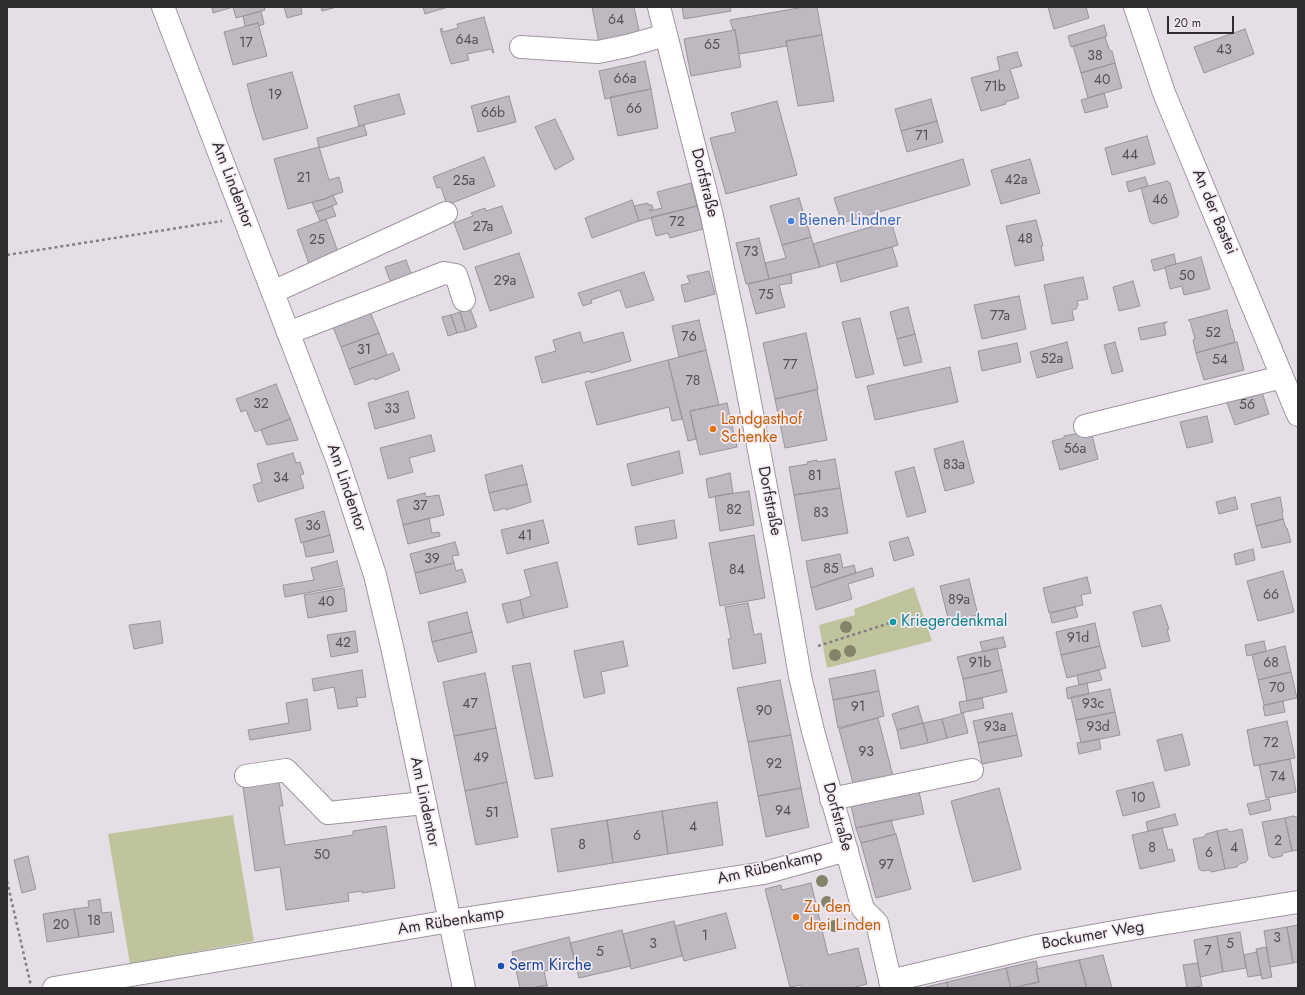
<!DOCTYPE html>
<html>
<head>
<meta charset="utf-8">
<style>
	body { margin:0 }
	#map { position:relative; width:1305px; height:995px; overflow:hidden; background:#e6dee6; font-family:Jost,sans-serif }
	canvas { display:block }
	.frame { position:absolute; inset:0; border:8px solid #302d30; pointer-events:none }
	.scale { position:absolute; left:1167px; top:16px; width:67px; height:18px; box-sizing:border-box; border:2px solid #302d30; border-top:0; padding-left:5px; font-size:12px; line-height:14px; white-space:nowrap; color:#302d30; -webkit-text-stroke:3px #f4ebf3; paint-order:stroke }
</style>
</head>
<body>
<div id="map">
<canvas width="1305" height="995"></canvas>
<div class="frame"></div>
<div class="scale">20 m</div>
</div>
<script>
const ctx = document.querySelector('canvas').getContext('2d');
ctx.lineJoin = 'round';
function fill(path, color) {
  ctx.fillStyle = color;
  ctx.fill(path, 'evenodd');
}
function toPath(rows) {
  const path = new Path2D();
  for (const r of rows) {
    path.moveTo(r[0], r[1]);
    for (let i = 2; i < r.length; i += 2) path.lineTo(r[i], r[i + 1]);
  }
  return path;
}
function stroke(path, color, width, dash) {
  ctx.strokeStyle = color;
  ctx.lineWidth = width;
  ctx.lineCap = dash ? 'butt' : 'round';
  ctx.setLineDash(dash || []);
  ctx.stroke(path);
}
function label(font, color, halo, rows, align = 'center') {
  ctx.font = font + ' Jost,sans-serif';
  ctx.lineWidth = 3.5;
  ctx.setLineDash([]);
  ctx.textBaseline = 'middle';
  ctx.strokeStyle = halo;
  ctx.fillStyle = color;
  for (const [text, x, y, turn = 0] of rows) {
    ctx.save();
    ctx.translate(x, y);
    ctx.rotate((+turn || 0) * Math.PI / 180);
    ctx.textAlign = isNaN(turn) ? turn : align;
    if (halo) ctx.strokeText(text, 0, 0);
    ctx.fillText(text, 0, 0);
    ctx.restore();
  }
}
const green = toPath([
	[914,587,932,641,827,668,819,625,855,615,854,609],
	[233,815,254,941,130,964,108,834]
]);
const building = toPath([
	[212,7,233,7,213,13,212,7],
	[233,7,264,7,265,10,236,18,233,7],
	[284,7,301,7,302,14,287,18,284,7],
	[321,7,337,7,322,11,321,7],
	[423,7,448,7,425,14,423,7],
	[592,7,634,7,640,35,599,43,592,7],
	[682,7,730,7,731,11,684,19,682,7],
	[804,7,817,7,822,35,786,41,787,46,739,54,735,30,733,30,730,20,804,7],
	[1048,7,1086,7,1089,18,1054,29,1048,7],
	[261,11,264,24,259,26,258,23,245,26,243,16,261,11],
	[484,17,494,53,493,53,491,49,467,54,469,60,451,64,440,29,442,28,443,32,458,28,457,24,484,17],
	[258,23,267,56,233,65,224,32,258,23],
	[1104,25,1107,36,1071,47,1068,36,1104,25],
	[1245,29,1254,54,1204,73,1194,47,1245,29],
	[735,30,741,67,691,76,684,39,735,30],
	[822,35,834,101,798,106,786,41,822,35],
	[1105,37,1110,51,1112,51,1115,63,1081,73,1073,46,1105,37],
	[1017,52,1022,66,1010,69,1019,98,1005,102,1006,104,981,111,971,78,1000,70,997,57,1017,52],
	[645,61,651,89,605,99,599,71,645,61],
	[1115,63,1122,88,1088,98,1081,73,1115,63],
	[292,72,308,128,263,140,253,108,247,84,292,72],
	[651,89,658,128,618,136,610,97,651,89],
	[1104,93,1108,107,1085,113,1081,100,1104,93],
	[399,94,405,114,359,126,354,106,399,94],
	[509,96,516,122,478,132,471,106,509,96],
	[931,99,937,121,901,131,895,109,931,99],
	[777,101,797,175,726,194,710,138,736,132,731,113,777,101],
	[555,119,574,159,555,170,535,127,555,119],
	[937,121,943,142,907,152,901,131,937,121],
	[364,125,367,135,320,148,319,147,317,138,364,125],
	[1147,136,1155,164,1112,175,1105,148,1147,136],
	[319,147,329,180,339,177,343,192,328,197,328,198,288,209,274,159,319,147],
	[484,157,495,186,447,205,441,187,437,188,433,177,484,157],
	[963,159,970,185,842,223,834,198,963,159],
	[1030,159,1040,193,1001,204,991,170,1030,159],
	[1145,177,1148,186,1129,192,1126,182,1145,177],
	[1167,181,1170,183,1179,214,1177,217,1153,224,1150,222,1141,188,1167,181],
	[691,183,697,206,639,221,634,206,648,203,648,205,652,205,653,209,649,210,650,211,662,208,657,192,691,183],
	[333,195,337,204,316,212,312,202,328,198,328,197,333,195],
	[799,198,811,237,782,245,770,206,799,198],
	[632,200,639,221,592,238,585,218,632,200],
	[332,206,336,216,320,221,316,212,332,206],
	[502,206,512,233,464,250,454,223,473,216,471,213,485,208,486,211,502,206],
	[697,206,703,229,670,238,668,233,656,236,651,217,697,206],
	[326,219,338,252,309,264,297,230,326,219],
	[1036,220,1043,246,1041,246,1044,260,1015,266,1006,226,1036,220],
	[891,221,898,245,820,267,813,244,891,221],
	[811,237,820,267,769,279,765,263,786,258,782,245,811,237],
	[759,238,769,279,746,284,736,243,759,238],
	[892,247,898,266,841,282,836,262,892,247],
	[519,253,534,297,490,311,475,267,519,253],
	[1174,254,1176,264,1165,267,1165,268,1154,271,1151,260,1174,254],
	[1201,257,1210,289,1184,295,1182,286,1170,289,1165,267,1201,257],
	[406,260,413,279,392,286,385,267,406,260],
	[709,271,715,294,685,302,681,285,690,283,687,276,709,271],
	[644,272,654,300,626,308,620,290,591,300,592,303,583,306,578,293,644,272],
	[791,274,792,283,779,285,785,307,756,314,748,284,791,274],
	[1083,277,1088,299,1077,301,1078,305,1076,309,1072,310,1074,320,1052,324,1044,285,1083,277],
	[1133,281,1140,306,1119,311,1113,287,1133,281],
	[1019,296,1026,329,982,339,974,305,1019,296],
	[908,307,915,334,897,339,890,312,908,307],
	[470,308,477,327,466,331,460,312,470,308],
	[1227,310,1231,329,1232,329,1235,342,1196,353,1193,340,1195,339,1190,321,1188,320,1227,310],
	[370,312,379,333,341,347,333,327,370,312],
	[460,312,466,331,457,333,451,315,460,312],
	[451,315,457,333,448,336,442,317,451,315],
	[860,318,874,374,856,378,842,322,860,318],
	[699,320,706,350,679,357,672,326,699,320],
	[1167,322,1164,324,1166,335,1141,340,1138,328,1167,322],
	[580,332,583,343,623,332,631,361,591,373,590,371,542,383,535,357,556,351,553,340,580,332],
	[379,333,387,355,349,369,341,347,379,333],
	[806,333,818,389,775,399,763,343,806,333],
	[915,334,922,362,904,366,897,339,915,334],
	[1067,342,1073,368,1037,378,1030,352,1067,342],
	[1115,342,1123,371,1112,374,1104,345,1115,342],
	[1237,342,1244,370,1204,380,1196,353,1237,342],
	[1017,343,1021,362,982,371,978,351,1017,343],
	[706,350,719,405,690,411,696,439,688,441,668,360,706,350],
	[393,353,400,370,375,380,374,378,355,385,349,369,393,353],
	[668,360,682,419,672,421,669,407,597,425,585,382,668,360],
	[950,367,958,402,875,420,867,386,950,367],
	[276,384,290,419,255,432,246,410,241,412,236,399,276,384],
	[1260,386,1269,414,1235,425,1225,397,1260,386],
	[817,390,827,440,785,448,775,399,817,390],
	[408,391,415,418,375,429,368,403,408,391],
	[727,403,737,447,700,455,690,411,727,403],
	[1207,416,1213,442,1187,448,1180,422,1207,416],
	[290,418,298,440,267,445,261,430,290,419,290,418],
	[1091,431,1098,459,1060,470,1052,441,1064,438,1064,436,1091,431],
	[431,435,435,451,409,458,413,472,388,479,380,448,431,435],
	[963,441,974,483,945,491,934,449,963,441],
	[679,451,683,473,632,486,627,464,679,451],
	[293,453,296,463,300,462,304,474,300,475,304,488,258,502,253,485,262,482,257,464,293,453],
	[835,459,840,488,794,495,789,467,808,464,807,462,817,460,817,462,835,459],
	[522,465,527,484,489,493,485,475,522,465],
	[914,467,926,512,907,517,895,472,914,467],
	[730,473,733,493,709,498,706,479,730,473],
	[527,484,531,502,506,510,506,508,494,511,489,493,527,484],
	[840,488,848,533,802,541,794,495,840,488],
	[749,491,754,525,720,531,715,496,749,491],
	[425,493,426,497,439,495,444,515,403,525,397,500,425,493],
	[1235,497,1238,509,1219,514,1216,502,1235,497],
	[1280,497,1283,512,1282,512,1283,519,1256,526,1251,504,1280,497],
	[324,511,330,535,301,543,295,519,324,511],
	[429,518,432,533,439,532,440,536,408,544,403,525,429,518],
	[1283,519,1286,528,1287,528,1291,542,1262,548,1256,526,1283,519],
	[543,520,549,543,507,554,501,530,543,520],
	[674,520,677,538,638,545,635,527,674,520],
	[330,535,334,552,306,557,303,542,330,535],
	[754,535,765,598,720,606,709,543,754,535],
	[908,537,914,555,894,561,889,542,908,537],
	[455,542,459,555,452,556,454,563,415,573,410,554,455,542],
	[1253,549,1255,560,1236,565,1234,554,1253,549],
	[840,554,843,568,854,565,856,573,811,588,806,561,840,554],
	[337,561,343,586,285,597,283,585,314,580,311,568,337,561],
	[557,562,568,607,524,618,520,600,531,596,524,570,557,562],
	[454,563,456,571,462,569,466,582,420,594,415,573,454,563],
	[872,568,874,576,848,584,852,599,816,610,811,588,845,576,872,568],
	[1283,571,1294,612,1258,621,1247,581,1283,571],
	[1087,577,1091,593,1081,595,1083,605,1049,613,1043,588,1087,577],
	[969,579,978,615,949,622,940,586,969,579],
	[344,588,347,611,308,618,304,595,344,588],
	[520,600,524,618,507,623,502,604,520,600],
	[748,603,754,635,761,633,766,663,733,669,728,639,731,639,725,607,748,603],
	[1161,605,1169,629,1167,629,1170,641,1142,647,1133,612,1161,605],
	[1075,607,1078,617,1052,623,1050,613,1075,607],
	[467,612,472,632,432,642,428,622,467,612],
	[160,621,163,643,134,649,129,625,160,621],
	[1095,623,1100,646,1061,655,1056,632,1095,623],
	[355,631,358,652,331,657,327,635,355,631],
	[472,632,477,652,438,662,432,642,472,632],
	[1003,637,1006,647,983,652,980,642,1003,637],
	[623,641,628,666,601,672,605,693,584,698,574,651,623,641],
	[1264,641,1266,651,1247,656,1245,645,1264,641],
	[1100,646,1106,668,1067,678,1061,655,1100,646],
	[1285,646,1291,672,1258,680,1252,655,1285,646],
	[997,648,1002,670,963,679,957,657,997,648],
	[530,663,553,776,535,779,512,666,530,663],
	[362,670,366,697,356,698,358,706,338,709,334,687,314,691,312,679,362,670],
	[875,670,879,691,833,700,829,679,875,670],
	[1002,670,1007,692,967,701,963,679,1002,670],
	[1099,670,1102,680,1079,685,1077,675,1099,670],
	[1291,672,1297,698,1264,705,1258,680,1291,672],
	[485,673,496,728,454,736,443,682,485,673],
	[780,680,791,735,748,742,737,688,780,680],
	[1087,683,1089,694,1068,699,1066,688,1087,683],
	[1110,689,1115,712,1076,720,1071,697,1110,689],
	[879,691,884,716,838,728,833,700,879,691],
	[982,698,984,708,961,713,959,702,982,698],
	[307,699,311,730,250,740,248,730,289,723,286,703,307,699],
	[1283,701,1285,712,1265,716,1263,706,1283,701],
	[918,706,923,723,897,730,892,714,918,706],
	[1115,712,1120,735,1081,743,1076,720,1115,712],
	[963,713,968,733,947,738,942,719,963,713],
	[1012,713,1017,735,978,743,973,721,1012,713],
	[878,718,893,776,854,787,839,729,878,718],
	[942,719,947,738,928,743,923,723,942,719],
	[1287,721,1295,758,1254,766,1247,730,1287,721],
	[923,723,928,743,901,749,897,730,923,723],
	[496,728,507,782,465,791,454,736,496,728],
	[1182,734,1190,765,1165,771,1157,740,1182,734],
	[791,735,801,788,758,796,748,742,791,735],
	[1017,735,1022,756,982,764,978,743,1017,735],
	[1099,739,1101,749,1079,754,1077,743,1099,739],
	[1290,759,1296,792,1266,798,1259,765,1290,759],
	[279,782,283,806,279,806,285,845,353,835,353,831,386,826,395,888,362,893,362,891,348,893,349,901,286,910,280,867,255,871,243,787,279,782],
	[507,782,518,837,476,845,465,791,507,782],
	[1153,782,1160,807,1123,816,1116,791,1153,782],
	[918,787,924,814,856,828,850,801,918,787],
	[801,788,809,827,766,837,758,796,801,788],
	[999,788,1021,869,973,882,951,801,999,788],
	[1269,799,1271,810,1250,815,1247,804,1269,799],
	[717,802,723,845,668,854,662,811,717,802],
	[662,811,668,854,613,863,607,820,662,811],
	[1175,814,1178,825,1148,831,1146,822,1175,814],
	[1293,816,1296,817,1298,817,1298,850,1292,851,1285,818,1293,816],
	[1285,818,1292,851,1283,853,1282,856,1273,858,1269,856,1262,822,1285,818],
	[607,820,613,863,558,872,551,829,607,820],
	[891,820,895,834,861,843,856,828,891,820],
	[1162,828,1168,850,1172,849,1175,861,1140,869,1132,835,1162,828],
	[1227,829,1230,832,1242,829,1248,859,1246,862,1239,864,1237,867,1225,869,1217,831,1227,829],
	[1217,831,1225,869,1212,872,1209,870,1202,871,1199,869,1193,839,1204,837,1206,834,1217,831],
	[896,834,911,889,876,898,861,843,896,834],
	[28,856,36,889,22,893,14,860,28,856],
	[811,883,828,955,858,948,867,984,852,988,802,988,801,985,790,987,765,889,781,885,782,890,811,883],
	[100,899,102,913,111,912,114,932,79,937,74,909,89,907,88,901,100,899],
	[74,909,79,937,47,942,43,914,74,909],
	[726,913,736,948,684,961,675,926,726,913],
	[674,921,682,956,631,969,623,934,674,921],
	[1298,925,1298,962,1293,963,1287,927,1298,925],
	[1287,927,1293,963,1270,967,1264,931,1287,927],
	[622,930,631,966,579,978,570,943,622,930],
	[1240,932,1246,968,1223,972,1217,936,1240,932],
	[1217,936,1223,972,1200,977,1194,940,1217,936],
	[569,937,576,964,544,971,547,985,532,988,520,988,512,952,569,937],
	[1266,947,1272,977,1262,979,1256,949,1266,947],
	[1257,952,1261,975,1248,977,1244,955,1257,952],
	[1103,955,1112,988,1087,988,1079,960,1103,955],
	[1079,960,1087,988,1021,988,1021,986,1039,982,1036,969,1079,960],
	[1036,961,1038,968,1036,969,1039,982,1011,988,1006,968,1036,961],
	[1198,963,1202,986,1187,988,1183,965,1198,963],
	[1006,968,1011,988,948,988,947,982,1006,968],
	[947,982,948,988,922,988,947,982],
	[547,985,547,988,532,988,547,985]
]);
const path = toPath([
	[7,255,222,221],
	[818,646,893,622],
	[7,881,31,986]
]);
const minor = toPath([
	[163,7,338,462,375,575,393,651,464,988],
	[659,7,712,216,738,340,778,550,800,676,813,731,863,909,877,923,892,988],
	[1135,7,1164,93,1298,415],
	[521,47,598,52,627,46,666,35],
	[273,292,446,213],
	[288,333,444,273,456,275,464,300],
	[1085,426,1282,377],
	[246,776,286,770,328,813,424,803],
	[831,799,972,770],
	[890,981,1037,946,1142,927,1298,902],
	[54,988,450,921,764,873,847,850]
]);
const trees = [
	[846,627],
	[850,651],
	[835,655],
	[822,881],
	[827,902],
	[834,926]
];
const markers = [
	[791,221,4,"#3f7fe0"],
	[713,429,4,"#e8710a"],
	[893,622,4,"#0f9aa8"],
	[796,917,4,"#e8710a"],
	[501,966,4,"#1a4fb4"]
];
const numberNames = [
	["64",616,21],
	["64a",467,41],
	["17",246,44],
	["65",712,46],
	["43",1224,51],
	["38",1095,57],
	["66a",625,80],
	["40",1102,81],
	["71b",995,88],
	["19",275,96],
	["66",634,110],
	["66b",493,114],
	["71",922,137],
	["44",1130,156],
	["21",304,179],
	["42a",1016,181],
	["25a",464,182],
	["46",1160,201],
	["72",677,223],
	["27a",483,228],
	["48",1025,240],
	["25",317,241],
	["73",751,253],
	["50",1187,277],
	["29a",505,282],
	["75",766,296],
	["77a",1000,317],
	["52",1213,334],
	["76",689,338],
	["31",364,351],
	["52a",1052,360],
	["54",1220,361],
	["77",790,366],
	["78",693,382],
	["32",261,405],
	["56",1247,406],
	["33",392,410],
	["56a",1075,450],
	["83a",954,466],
	["81",815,477],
	["34",281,479],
	["37",420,507],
	["82",734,511],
	["83",821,514],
	["36",313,527],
	["41",525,537],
	["39",432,560],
	["85",831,570],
	["84",737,571],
	["66",1271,596],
	["89a",959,601],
	["40",326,603],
	["91d",1078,639],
	["42",343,644],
	["91b",980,664],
	["68",1271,664],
	["70",1277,689],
	["47",470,705],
	["93c",1093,705],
	["91",858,708],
	["90",764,712],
	["93a",995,728],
	["93d",1098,728],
	["72",1271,744],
	["93",866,753],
	["49",481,759],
	["92",774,765],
	["74",1278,778],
	["10",1138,799],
	["94",783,812],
	["51",492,814],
	["4",693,828],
	["6",637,837],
	["2",1278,842],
	["8",582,846],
	["8",1152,849],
	["4",1234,849],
	["6",1209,854],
	["50",322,856],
	["97",886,866],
	["18",94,922],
	["20",61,926],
	["1",705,937],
	["3",1277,939],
	["3",653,945],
	["5",1230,945],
	["7",1208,952],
	["5",600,953]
];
const streetNames = [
	["Dorfstraße",704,183,76],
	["Am Lindentor",232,185,69],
	["An der Bastei",1214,212,67],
	["Am Lindentor",346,488,71],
	["Dorfstraße",769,501,79],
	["Am Lindentor",424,802,78],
	["Dorfstraße",837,817,74],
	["Am Rübenkamp",770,868,-13],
	["Am Rübenkamp",451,922,-9],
	["Bockumer Weg",1093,936,-10]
];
const shopNames = [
	["Bienen Lindner",799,221]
];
const foodNames = [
	["Landgasthof",721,420],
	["Schenke",721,438],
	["Zu den",804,908],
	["drei Linden",804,926]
];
const cultureNames = [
	["Kriegerdenkmal",901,622]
];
const transitNames = [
	["Serm Kirche",509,966]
];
fill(green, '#bfc49c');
fill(building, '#beb8c1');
stroke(building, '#99939b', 1);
stroke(minor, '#9e969e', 24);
stroke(path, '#847f84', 2.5, [3, 3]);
stroke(minor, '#fff', 22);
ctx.fillStyle = '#84836a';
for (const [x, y] of trees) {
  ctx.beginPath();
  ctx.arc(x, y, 6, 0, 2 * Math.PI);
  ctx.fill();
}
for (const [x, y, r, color] of markers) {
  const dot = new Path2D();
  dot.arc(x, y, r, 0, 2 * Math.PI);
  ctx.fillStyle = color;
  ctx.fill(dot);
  stroke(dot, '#f4ebf3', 1.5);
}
label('14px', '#545054', null, numberNames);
label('16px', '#302d30', '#f4ebf3', streetNames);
label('16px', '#366cbe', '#f4ebf3', shopNames, 'left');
label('16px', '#c56008', '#f4ebf3', foodNames, 'left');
label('16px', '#0d838f', '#f4ebf3', cultureNames, 'left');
label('16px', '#164399', '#f4ebf3', transitNames, 'left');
</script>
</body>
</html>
